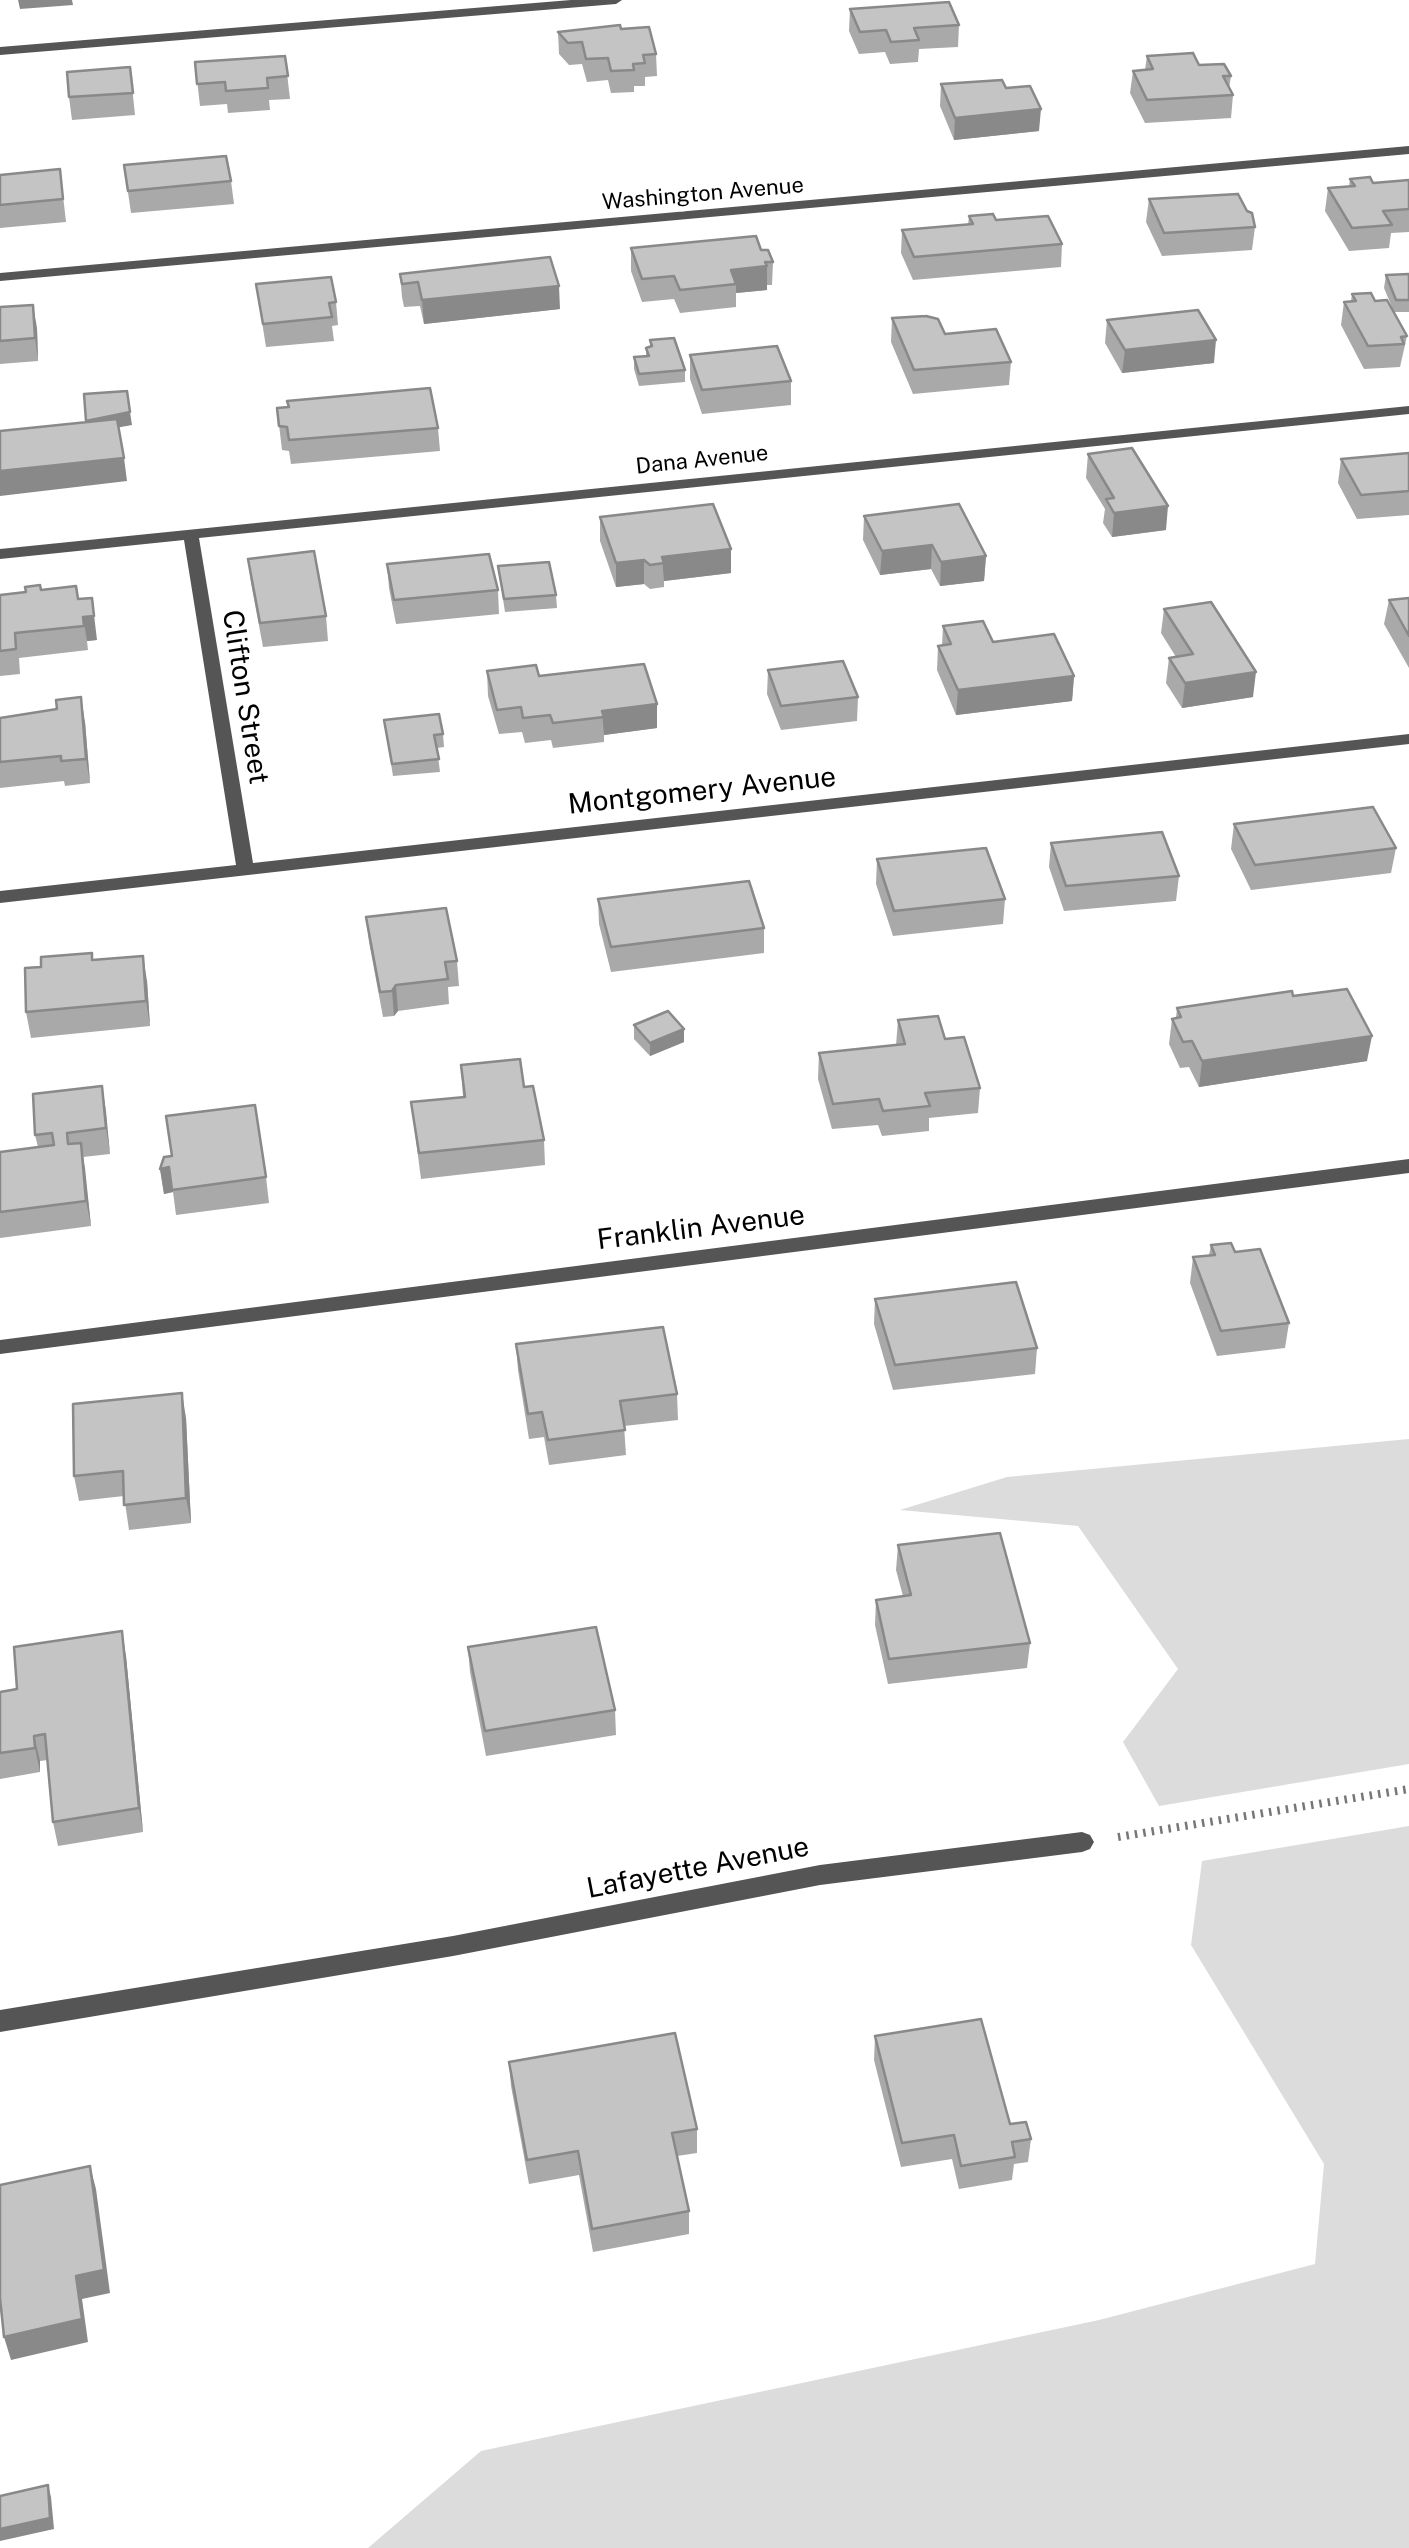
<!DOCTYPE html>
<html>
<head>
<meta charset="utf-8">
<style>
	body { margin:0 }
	canvas { display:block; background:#fff }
</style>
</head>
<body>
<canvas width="1409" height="2548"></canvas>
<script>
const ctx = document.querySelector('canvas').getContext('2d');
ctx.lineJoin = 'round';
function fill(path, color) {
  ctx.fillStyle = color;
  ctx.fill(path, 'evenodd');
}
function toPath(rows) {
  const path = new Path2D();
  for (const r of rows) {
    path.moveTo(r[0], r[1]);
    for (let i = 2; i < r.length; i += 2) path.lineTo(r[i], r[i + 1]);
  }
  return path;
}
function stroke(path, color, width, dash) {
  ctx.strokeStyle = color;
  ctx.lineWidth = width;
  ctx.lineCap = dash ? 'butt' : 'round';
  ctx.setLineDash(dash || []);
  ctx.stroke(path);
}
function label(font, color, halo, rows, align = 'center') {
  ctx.font = font + ' "Public Sans",sans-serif';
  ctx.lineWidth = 10;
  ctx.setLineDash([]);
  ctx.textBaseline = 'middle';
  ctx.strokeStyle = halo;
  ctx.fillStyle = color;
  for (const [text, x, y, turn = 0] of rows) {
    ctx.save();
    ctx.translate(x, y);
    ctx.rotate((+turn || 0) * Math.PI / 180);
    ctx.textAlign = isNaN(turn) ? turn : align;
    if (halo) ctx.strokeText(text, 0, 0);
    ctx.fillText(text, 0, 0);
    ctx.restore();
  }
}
const green = toPath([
	[1409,1439,1409,1764,1159,1806,1123,1742,1178,1669,1078,1526,900,1510,1007,1477],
	[1409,1826,1409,2548,368,2548,481,2451,1099,2320,1315,2264,1324,2164,1191,1945,1202,1861]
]);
const path = toPath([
	[1118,1837,1409,1789]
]);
const minor = toPath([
	[571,0,622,0,616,4,0,55,0,47,571,0],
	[1409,146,1409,154,0,281,0,273,1409,146],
	[1409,406,1409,414,199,538,253,863,1409,734,1409,744,0,903,0,891,236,865,184,540,0,559,0,549,1409,406],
	[1409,1159,1409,1173,0,1354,0,1340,1409,1159],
	[1082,1832,1090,1835,1094,1842,1090,1849,1082,1852,820,1885,453,1956,0,2032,0,2010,453,1936,820,1865,1082,1832]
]);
const wall = toPath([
	[850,9,959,25,958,47,919,49,918,62,890,64,885,52,859,54,849,31],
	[621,29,656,54,657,76,645,77,645,86,634,86,634,92,611,93,608,80,587,82,582,64,569,65,559,54,558,32],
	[285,56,290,99,269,100,270,110,228,113,227,104,200,106,195,62],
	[1147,56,1231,76,1229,88,1233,95,1231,118,1145,123,1130,93,1133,71,1145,70],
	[130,67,135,115,72,120,69,97],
	[941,84,1006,88,1039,131,954,140,940,106],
	[124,165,231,181,234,204,131,213],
	[60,169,66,222,0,228,0,175],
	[1350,179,1373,183,1409,180,1409,232,1391,233,1389,248,1349,251,1325,211,1328,188,1349,187],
	[1149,199,1255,227,1252,250,1162,256,1146,222],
	[969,216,1062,244,1061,267,913,280,901,253,902,230,968,225],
	[631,248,761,250,773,262,772,285,767,285,767,290,736,293,736,307,680,313,674,299,642,302,631,271],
	[400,274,560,309,424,324,420,306,404,307,402,297],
	[1409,274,1409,312,1394,312,1384,288,1386,275],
	[256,284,336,302,338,325,332,326,334,341,266,347],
	[1352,294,1375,301,1407,336,1400,367,1364,369,1341,325,1344,302,1351,301],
	[0,307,37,328,38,361,0,364],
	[892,318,945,334,1011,362,1009,385,913,394,891,342],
	[1107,320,1214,363,1122,373,1105,343],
	[650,340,685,370,685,382,639,386,634,369,634,357,646,356,646,348,650,347],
	[690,355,791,381,791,405,702,414,690,379],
	[277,408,438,428,440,451,291,464,289,451,282,450],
	[1409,453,1409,515,1357,519,1338,483,1341,459],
	[1088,454,1166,530,1112,537,1103,523,1105,509,1086,478],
	[864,516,986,556,984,581,940,586,931,569,880,575,863,540],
	[600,517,731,549,731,573,664,581,664,587,650,589,644,584,616,587,600,541],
	[248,559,326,616,328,641,263,647,251,583],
	[387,564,498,590,499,614,396,624,389,588],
	[498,566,556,595,557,608,505,612],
	[41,590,78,599,97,640,87,641,88,650,19,658,20,674,0,676,0,595],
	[1409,598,1409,668,1384,624,1389,600],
	[1164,609,1253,697,1182,708,1166,683,1169,658,1176,657,1161,633],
	[943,626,993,642,1074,676,1072,701,956,715,937,670,938,646,942,645],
	[768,670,858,697,857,721,781,730,767,694],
	[487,671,539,676,657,728,604,735,604,742,553,748,551,740,525,743,522,732,499,734,488,696],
	[0,718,85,722,90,783,65,786,64,781,0,788],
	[384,720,443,734,444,747,437,748,440,772,393,776],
	[1234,824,1396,848,1391,873,1251,890,1231,849],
	[1051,843,1179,876,1176,901,1064,911,1049,867],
	[877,859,1005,899,1003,924,893,936,876,884],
	[598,899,764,928,764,953,611,972,599,924],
	[366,917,457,961,459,986,448,987,449,1004,398,1011,394,1016,383,1017,369,942],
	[93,960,147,981,150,1026,31,1038,26,1012],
	[1293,996,1367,1061,1199,1087,1189,1067,1180,1068,1169,1044,1172,1019,1176,1018,1177,1008],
	[898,1020,945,1039,980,1088,978,1113,929,1118,929,1131,882,1136,878,1125,832,1129,818,1079,819,1053,896,1045],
	[634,1025,684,1029,684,1042,650,1056,634,1039],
	[461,1065,524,1087,544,1140,545,1165,421,1179,411,1102,463,1097],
	[102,1086,110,1154,83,1157,91,1226,0,1238,0,1152,38,1147,35,1135],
	[160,1169,266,1177,269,1203,176,1215,173,1192,164,1194],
	[1211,1245,1235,1252,1289,1323,1285,1348,1217,1356,1190,1283,1193,1257,1209,1255],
	[875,1299,1037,1348,1035,1374,893,1390,874,1324],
	[516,1344,677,1394,678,1420,624,1426,626,1455,549,1465,544,1437,529,1439,518,1370],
	[186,1418,191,1523,129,1530,124,1496,79,1501,74,1476],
	[898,1545,1030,1643,1027,1668,888,1684,875,1625,876,1600,903,1596,896,1570],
	[468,1647,615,1710,616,1735,486,1756,470,1672],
	[126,1656,143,1832,58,1846,53,1822,48,1760,40,1761,40,1772,0,1779,0,1692,17,1689],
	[875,2036,1031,2139,1028,2162,1014,2164,1012,2180,959,2189,952,2159,901,2167,874,2060],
	[509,2062,697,2129,697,2153,677,2156,689,2211,689,2234,593,2252,579,2175,529,2184,511,2086]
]);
const shadedWall = toPath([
	[18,0,72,0,73,5,20,9],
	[1041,109,1039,131,954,140,955,118],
	[767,266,767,290,736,293,736,284,731,270],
	[559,286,560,309,424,324,422,300],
	[33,305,37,328,38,361,35,338],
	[1216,340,1214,363,1122,373,1125,350],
	[130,412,132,425,88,433,86,421],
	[124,458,127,481,0,496,0,471],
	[1168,506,1166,530,1112,537,1114,513],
	[932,545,931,569,880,575,882,551],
	[731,549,731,573,664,581,662,557],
	[986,556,984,581,940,586,941,562],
	[644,560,644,584,616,587,616,563],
	[92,598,97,640,87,641,83,617],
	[1256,672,1253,697,1182,708,1185,683],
	[1074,676,1072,701,956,715,958,690],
	[81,697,85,722,90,783,86,759],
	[657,704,657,728,604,735,602,711],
	[143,956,147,981,150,1026,146,1001],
	[396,985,398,1011,394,1016,392,991],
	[684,1029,684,1042,650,1056,650,1043],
	[1372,1036,1367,1061,1199,1087,1202,1061],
	[102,1086,106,1111,110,1154,106,1128],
	[81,1143,85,1168,91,1226,86,1201],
	[169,1167,173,1192,164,1194,160,1169],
	[182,1393,186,1418,191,1523,186,1498],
	[122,1631,126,1656,143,1832,139,1808],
	[34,1736,40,1761,40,1772,35,1748],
	[90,2166,96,2189,110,2293,82,2299,88,2342,11,2360,4,2337,76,2276],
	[48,2485,51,2497,54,2529,0,2541,0,2529]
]);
const building = toPath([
	[949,2,959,25,914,28,919,40,891,42,886,30,860,32,850,9,949,2],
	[620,25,621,29,649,27,656,54,643,55,645,63,633,64,634,70,611,71,608,58,586,59,582,42,568,43,558,32,620,25],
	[1193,53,1199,65,1224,64,1231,76,1223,76,1233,95,1147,100,1133,71,1153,69,1147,56,1193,53],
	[285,56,288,76,267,78,268,88,226,91,225,82,197,84,195,62,285,56],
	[130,67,133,93,69,97,67,72,130,67],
	[1002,80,1006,88,1030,86,1041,109,955,118,941,84,1002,80],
	[226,156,231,181,128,191,124,165,226,156],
	[60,169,63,199,0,205,0,175,60,169],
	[1370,177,1373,183,1409,180,1409,209,1383,211,1392,225,1352,228,1328,188,1355,186,1350,179,1370,177],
	[1238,194,1247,211,1252,213,1255,227,1164,233,1149,199,1238,194],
	[993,214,996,220,1048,216,1062,244,914,257,902,230,973,224,969,216,993,214],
	[756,236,761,250,768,250,773,262,765,262,767,266,731,270,736,284,680,290,674,276,642,279,631,248,756,236],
	[550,257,559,286,422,300,418,282,402,284,400,274,550,257],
	[1409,274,1409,300,1396,300,1386,275,1409,274],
	[331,277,336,302,329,303,332,317,263,324,256,284,331,277],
	[1371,293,1375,301,1387,300,1407,336,1401,337,1404,344,1368,346,1344,302,1356,301,1352,294,1371,293],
	[33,305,35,338,0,341,0,307,33,305],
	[1198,310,1216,340,1125,350,1107,320,1198,310],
	[926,316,938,319,945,334,996,329,1011,362,914,370,892,318,926,316],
	[674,338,685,370,639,374,634,357,649,356,646,348,652,346,650,340,674,338],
	[777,346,791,381,702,390,690,355,777,346],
	[430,388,438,428,289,440,287,427,279,426,277,408,289,407,287,401,430,388],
	[127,391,130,412,86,421,84,394,127,391],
	[117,419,124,458,0,471,0,431,117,419],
	[1132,448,1168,506,1114,513,1106,499,1114,498,1088,454,1132,448],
	[1409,453,1409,491,1361,495,1341,459,1409,453],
	[713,504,731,549,662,557,664,563,650,565,644,560,616,563,600,517,713,504],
	[959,504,986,556,941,562,932,545,882,551,864,516,959,504],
	[314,551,326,616,260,623,248,559,314,551],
	[489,554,498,590,394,600,387,564,489,554],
	[549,562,556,595,504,599,498,566,549,562],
	[40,585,41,590,76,586,78,599,92,598,94,616,83,617,84,626,15,633,16,649,0,651,0,595,26,592,25,587,40,585],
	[1409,598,1409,636,1389,600,1409,598],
	[1211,602,1256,672,1185,683,1169,658,1193,654,1164,609,1211,602],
	[983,621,993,642,1054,634,1074,676,958,690,938,646,951,644,943,626,983,621],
	[843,661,858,697,781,706,768,670,843,661],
	[644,664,657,704,602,711,604,717,553,723,550,715,523,718,521,707,497,710,487,671,536,665,539,676,644,664],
	[81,697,86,759,61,761,61,756,0,762,0,718,57,709,56,700,81,697],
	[439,714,443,734,434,735,439,759,392,764,384,720,439,714],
	[1373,807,1396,848,1255,865,1234,824,1373,807],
	[1162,832,1179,876,1066,886,1051,843,1162,832],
	[986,848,1005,899,894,911,877,859,986,848],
	[749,881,764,928,611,947,598,899,749,881],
	[446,908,457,961,445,962,448,979,396,985,392,991,380,992,366,917,446,908],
	[92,953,92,960,143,956,146,1001,26,1012,25,968,41,967,41,957,92,953],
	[1347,989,1372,1036,1202,1061,1192,1041,1183,1042,1172,1019,1181,1017,1177,1008,1292,991,1293,996,1347,989],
	[668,1011,684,1029,650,1043,634,1025,668,1011],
	[938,1016,945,1039,964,1037,980,1088,925,1093,930,1106,883,1111,879,1099,833,1104,819,1053,905,1044,898,1020,938,1016],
	[520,1059,524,1087,533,1086,544,1140,419,1153,411,1102,465,1097,461,1065,520,1059],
	[102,1086,106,1128,67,1133,68,1144,81,1143,86,1201,0,1212,0,1152,54,1145,52,1133,35,1135,33,1094,102,1086],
	[255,1105,266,1177,172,1190,169,1167,160,1169,164,1157,172,1156,166,1116,255,1105],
	[1231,1243,1235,1252,1260,1249,1289,1323,1221,1331,1193,1257,1215,1255,1211,1245,1231,1243],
	[1016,1282,1037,1348,895,1365,875,1299,1016,1282],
	[663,1327,677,1394,620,1401,625,1430,548,1440,542,1412,528,1414,516,1344,663,1327],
	[182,1393,186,1498,124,1505,123,1471,74,1476,73,1404,182,1393],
	[1000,1533,1030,1643,889,1659,876,1600,911,1595,898,1545,1000,1533],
	[596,1627,615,1710,485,1731,468,1647,596,1627],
	[122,1631,139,1808,53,1822,45,1734,34,1736,35,1748,0,1753,0,1692,17,1689,14,1647,122,1631],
	[981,2019,1010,2124,1026,2122,1031,2139,1012,2142,1015,2157,961,2166,954,2135,902,2143,875,2036,981,2019],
	[675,2033,697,2129,672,2133,689,2211,592,2229,578,2151,527,2160,509,2062,675,2033],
	[90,2166,104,2270,76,2276,82,2319,4,2337,0,2298,0,2185,90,2166],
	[48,2485,50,2518,0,2529,0,2496,48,2485]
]);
const farStreetnames = [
	["Washington Avenue",703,194,-5],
	["Dana Avenue",702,460,-6]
];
const streetNames = [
	["Clifton Street",245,697,81],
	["Montgomery Avenue",702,791,-6],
	["Franklin Avenue",701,1228,-7],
	["Lafayette Avenue",698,1868,-11]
];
fill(green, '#dcdcdc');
stroke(path, '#777', 8, [2.5, 6]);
fill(minor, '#555');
fill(wall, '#a9a9a9');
fill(shadedWall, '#898989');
fill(building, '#c4c4c4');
stroke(building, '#898989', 2.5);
label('22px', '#000', '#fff', farStreetnames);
label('28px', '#000', '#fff', streetNames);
</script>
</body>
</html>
